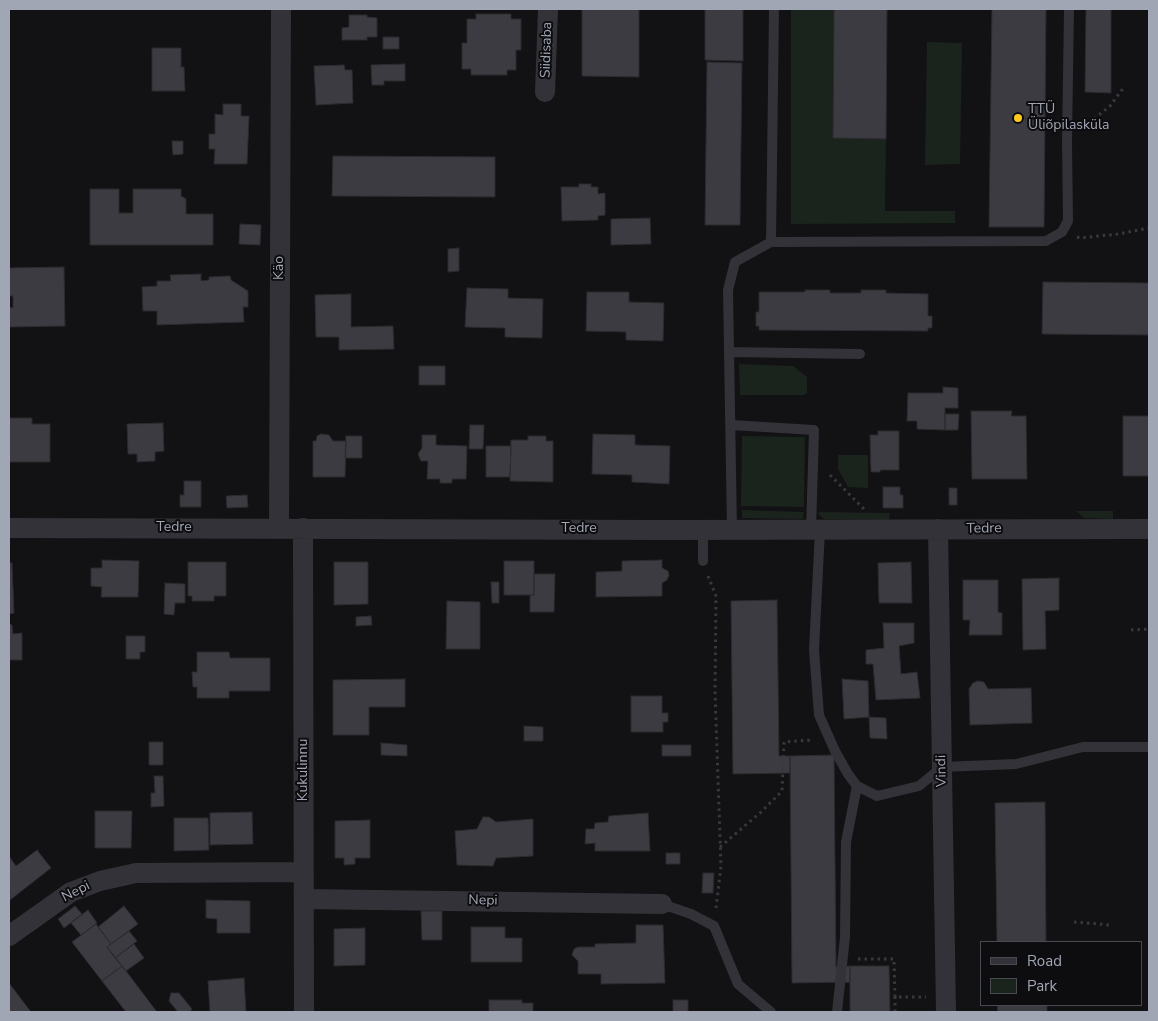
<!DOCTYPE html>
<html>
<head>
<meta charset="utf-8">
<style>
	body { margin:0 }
	#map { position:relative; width:1158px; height:1021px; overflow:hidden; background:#121113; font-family:"Nunito Sans",sans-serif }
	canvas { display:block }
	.frame { position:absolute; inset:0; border:10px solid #a1a6b5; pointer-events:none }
	.legend { position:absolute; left:980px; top:941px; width:162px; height:65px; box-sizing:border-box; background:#0d0c0e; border:1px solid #484a51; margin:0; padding:6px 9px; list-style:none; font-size:15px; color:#a1a6b5 }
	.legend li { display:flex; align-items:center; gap:10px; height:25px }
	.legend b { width:25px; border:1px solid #484a51 }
</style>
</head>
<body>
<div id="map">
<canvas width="1158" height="1021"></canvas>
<div class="frame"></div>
<ul class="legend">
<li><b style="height:6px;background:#323238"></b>Road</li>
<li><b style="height:14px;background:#1b231d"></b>Park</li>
</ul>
</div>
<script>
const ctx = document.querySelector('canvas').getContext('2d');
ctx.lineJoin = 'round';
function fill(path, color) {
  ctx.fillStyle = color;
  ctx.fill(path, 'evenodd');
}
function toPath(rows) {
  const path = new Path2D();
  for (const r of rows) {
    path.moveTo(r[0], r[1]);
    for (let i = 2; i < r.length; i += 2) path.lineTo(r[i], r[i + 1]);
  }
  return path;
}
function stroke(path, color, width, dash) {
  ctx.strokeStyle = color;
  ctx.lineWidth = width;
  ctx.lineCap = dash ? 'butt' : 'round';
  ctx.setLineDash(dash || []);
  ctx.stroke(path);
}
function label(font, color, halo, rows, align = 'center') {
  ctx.font = font + ' "Nunito Sans",sans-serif';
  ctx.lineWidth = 4;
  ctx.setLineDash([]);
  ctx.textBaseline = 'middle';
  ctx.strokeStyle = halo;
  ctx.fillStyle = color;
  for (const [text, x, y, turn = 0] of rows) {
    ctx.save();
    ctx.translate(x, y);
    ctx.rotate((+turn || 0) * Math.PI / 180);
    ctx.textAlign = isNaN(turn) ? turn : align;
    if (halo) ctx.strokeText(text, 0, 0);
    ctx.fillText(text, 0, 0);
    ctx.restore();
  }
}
const green = toPath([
	[791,9,834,9,833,138,886,139,885,211,955,211,955,223,791,224],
	[927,42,962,43,960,164,925,165],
	[739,364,793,366,807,377,807,393,803,395,740,395],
	[742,436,805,437,804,507,741,506],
	[838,455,868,455,868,488,848,487,838,469],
	[742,510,804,512,803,519,742,518],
	[1076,511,1113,511,1113,519,1084,518],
	[818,512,890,513,889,520,824,519,819,515]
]);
const building = toPath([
	[582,9,639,9,639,77,582,76,582,9],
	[705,9,743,9,743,61,705,60,705,9],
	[834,9,887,9,886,139,833,138,834,9],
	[992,9,1046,9,1044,227,989,227,992,9],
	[1086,9,1111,9,1111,93,1085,92,1086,9],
	[476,14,511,14,511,19,521,19,521,50,516,50,516,70,507,70,507,75,471,75,471,69,462,69,462,43,467,43,467,19,476,19,476,14],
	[349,15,367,15,367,17,377,18,377,37,367,37,367,40,342,40,342,28,349,27,349,15],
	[383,37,399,37,399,49,383,49,383,37],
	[152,48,181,48,181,67,184,67,185,91,152,91,152,48],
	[707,62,742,63,740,225,705,225,707,62],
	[405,64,405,81,384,81,384,85,372,85,371,65,405,64],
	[344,65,345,70,352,70,353,103,316,105,314,66,344,65],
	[223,104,241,104,241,116,249,116,247,164,214,164,215,149,209,149,209,134,215,134,215,114,223,115,223,104],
	[172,141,183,141,183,154,173,155,172,141],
	[333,156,495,157,495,197,332,196,333,156],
	[579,184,591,184,591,187,598,187,598,194,605,193,605,215,598,216,598,220,562,221,561,187,579,187,579,184],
	[90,189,119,189,119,213,133,213,133,189,181,189,181,196,186,199,186,214,213,214,213,245,90,245,90,189],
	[650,218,651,244,611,245,611,219,650,218],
	[240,224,261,225,260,245,239,244,240,224],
	[459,248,459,271,448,272,448,249,459,248],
	[64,267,65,326,9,327,9,307,13,308,13,296,9,296,9,268,64,267],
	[201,274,201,281,209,280,209,277,230,276,231,280,248,291,248,307,243,307,244,322,157,325,157,311,143,311,142,287,157,286,157,281,171,281,170,275,201,274],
	[1043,282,1149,283,1149,335,1042,334,1043,282],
	[467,288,508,289,508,298,543,299,542,338,505,337,505,328,465,327,467,288],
	[805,290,830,290,830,293,861,293,861,290,886,290,886,293,928,294,928,316,932,316,932,328,928,328,928,331,759,330,759,326,756,326,756,312,759,312,759,292,805,292,805,290],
	[587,292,629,292,629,302,664,303,663,341,626,340,626,332,586,331,587,292],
	[351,294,351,327,393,326,394,349,339,350,339,337,316,337,315,295,351,294],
	[419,366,445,366,445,385,419,385,419,366],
	[943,387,958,388,958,408,945,408,945,430,917,429,917,421,907,421,908,393,943,393,943,387],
	[971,411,1012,411,1011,416,1026,416,1027,479,972,479,971,411],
	[945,414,959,414,958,430,945,430,945,414],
	[1123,416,1149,416,1149,476,1123,476,1123,416],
	[9,418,32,418,32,424,50,424,50,462,9,462,9,418],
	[163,423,164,451,155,452,155,461,137,462,137,454,128,454,127,424,163,423],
	[470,425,484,425,483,449,469,449,470,425],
	[878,431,899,431,899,470,880,470,880,472,871,472,870,435,878,435,878,431],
	[321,434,329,435,333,441,346,441,345,477,313,477,313,441,316,441,317,436,321,434],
	[593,434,635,435,635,445,670,446,669,484,632,482,632,475,592,474,593,434],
	[422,435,436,435,436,445,467,446,466,479,452,479,452,483,440,483,440,479,427,479,428,461,421,461,418,454,422,448,422,435],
	[346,436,362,436,362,458,345,458,346,436],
	[528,436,546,436,546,441,553,441,553,482,510,481,511,440,528,440,528,436],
	[486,446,511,446,510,477,486,477,486,446],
	[184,481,201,481,201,507,180,507,180,495,184,495,184,481],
	[883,487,900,487,900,495,903,495,903,508,883,508,883,487],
	[949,488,957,488,957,505,949,505,949,488],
	[247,495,248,507,227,508,226,496,247,495],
	[102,560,139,561,138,597,101,597,102,587,91,586,91,568,102,568,102,560],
	[662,560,662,568,668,571,669,575,667,580,662,583,662,596,596,597,596,572,622,571,622,561,662,560],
	[504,561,534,561,534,595,504,595,504,561],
	[188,562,226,562,226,596,214,596,214,601,192,601,192,596,188,596,188,562],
	[334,562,368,562,368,604,334,605,334,562],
	[911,562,912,603,879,603,878,563,911,562],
	[9,563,12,563,14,613,9,614,9,563],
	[534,574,555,574,554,612,530,612,530,595,534,595,534,574],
	[1059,578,1059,610,1045,611,1046,649,1023,650,1022,579,1059,578],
	[963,580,998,580,998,612,1002,613,1002,635,969,635,970,620,963,620,963,580],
	[491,582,499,582,499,603,492,603,491,582],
	[165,583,185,584,185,603,175,603,174,615,164,614,165,583],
	[777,600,779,756,790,756,790,773,733,774,731,601,777,600],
	[447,601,480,602,480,649,446,649,447,601],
	[371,616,372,625,356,626,356,617,371,616],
	[883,623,914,623,914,643,899,646,901,674,917,672,920,698,876,700,873,664,866,664,866,650,884,648,883,623],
	[9,624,12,625,13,634,22,633,22,660,9,660,9,624],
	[126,636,145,636,145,652,140,652,140,659,126,659,126,636],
	[197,652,229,652,230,658,270,658,270,691,229,691,229,698,197,698,197,687,193,687,192,672,197,672,197,652],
	[405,679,405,707,369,707,369,735,333,735,333,680,405,679],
	[842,679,868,681,869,717,844,719,842,679],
	[978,681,984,682,988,689,1031,688,1032,723,970,725,969,689,973,683,978,681],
	[631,696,662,696,662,713,668,713,668,722,663,722,663,732,631,732,631,696],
	[869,717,886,718,887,739,870,738,869,717],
	[524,726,543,727,543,741,524,741,524,726],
	[149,742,163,742,163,765,149,765,149,742],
	[381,743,407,745,407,756,381,755,381,743],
	[662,745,691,745,691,756,662,756,662,745],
	[834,755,836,967,850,966,850,982,792,983,790,756,834,755],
	[154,776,163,776,164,806,151,807,151,793,155,793,154,776],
	[1045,802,1046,942,997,942,995,803,1045,802],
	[95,811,132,811,131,848,95,848,95,811],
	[252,812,253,844,210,845,210,813,252,812],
	[648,813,650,851,595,851,595,843,585,844,586,829,594,829,595,823,608,822,609,816,648,813],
	[483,817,489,817,496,822,533,819,533,856,496,858,493,866,457,865,455,831,477,829,483,817],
	[174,818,208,818,209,850,174,851,174,818],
	[370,820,370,858,355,858,355,864,344,865,344,858,335,858,335,821,370,820],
	[37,850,51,868,10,900,9,856,16,866,37,850],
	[666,853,680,853,680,864,666,864,666,853],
	[703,873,714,873,713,893,702,893,703,873],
	[206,900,250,901,250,933,217,933,217,919,206,918,206,900],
	[75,906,82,914,64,928,58,919,75,906],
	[124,906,138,924,111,944,98,927,124,906],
	[88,910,97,923,81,935,71,923,88,910],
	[421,911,442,911,442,940,422,940,421,911],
	[96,924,111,944,107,947,122,966,102,981,72,942,96,924],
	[636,925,663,925,665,983,601,984,601,974,578,974,578,961,572,955,574,949,578,947,595,947,595,944,636,943,636,925],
	[471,927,505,927,505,938,522,938,522,962,471,962,471,927],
	[365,928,365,965,334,966,334,929,365,928],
	[129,931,137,941,115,958,107,947,129,931],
	[134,944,144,958,126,971,115,958,134,944],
	[122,966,126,971,157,1012,126,1012,102,981,122,966],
	[850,966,889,966,890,1012,850,1012,850,966],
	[244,978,246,1012,210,1012,208,981,244,978],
	[9,983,31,1012,9,1012,9,983],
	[171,993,179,993,192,1009,190,1012,178,1012,169,1001,171,993],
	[489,1000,522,1000,522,1003,533,1003,533,1012,489,1012,489,1000],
	[673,1000,688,1000,688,1012,673,1012,673,1000],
	[997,1005,1047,1005,1047,1012,998,1012,997,1005]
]);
const path = toPath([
	[1084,127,1110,106,1124,87],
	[1077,237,1080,238,1118,234,1149,228],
	[830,475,864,509],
	[708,576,716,596,715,691,721,866,716,908],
	[1131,630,1149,629],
	[720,847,761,812,782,791,784,742,812,740],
	[1074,922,1110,925],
	[858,959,894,959,895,997,926,997],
	[895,1012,895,997]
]);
const service = toPath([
	[771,242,774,9],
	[729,352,860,354],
	[731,425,814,430,811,530],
	[732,530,728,290,735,262,771,242,1046,241,1062,232,1068,221,1067,141,1069,9],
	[820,530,814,650,819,715,835,751,848,774,857,786,877,796,919,786,942,767,1016,764,1083,747,1149,747],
	[703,561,703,530],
	[662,904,691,914,714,926,738,984,771,1012],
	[837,1012,845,937,846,842,857,786]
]);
const minor = toPath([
	[545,92,548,9],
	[9,528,666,530,1149,529],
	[279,528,281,9],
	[303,528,304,1012],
	[938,529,946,1012],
	[304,899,662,904],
	[9,936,71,892,100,881,136,873,304,872]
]);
const markers = [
	[1018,118,5,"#ffc91e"]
];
const streetNames = [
	["Siidisaba",547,50,-88],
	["Käo",280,268,-90],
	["Tedre",174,528],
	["Tedre",579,529],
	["Tedre",984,529,-1],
	["Kukulinnu",304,770,-90],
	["Vindi",942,771,-91],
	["Nepi",76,892,-27],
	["Nepi",483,901,1]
];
const poiNames = [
	["TTÜ",1028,110],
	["Üliõpilasküla",1028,126]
];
fill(green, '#1b231d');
fill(building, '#3b3b41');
stroke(building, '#2c2b2f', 1);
stroke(path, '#383940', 3, [2.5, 4]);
stroke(service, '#323238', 10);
stroke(minor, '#323238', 20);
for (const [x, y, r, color] of markers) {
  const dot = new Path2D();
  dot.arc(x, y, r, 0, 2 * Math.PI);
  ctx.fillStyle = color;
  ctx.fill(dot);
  stroke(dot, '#0d0c0e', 2);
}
label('14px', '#a1a6b5', '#0d0c0e', streetNames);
label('14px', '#a1a6b5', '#0d0c0e', poiNames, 'left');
</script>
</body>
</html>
